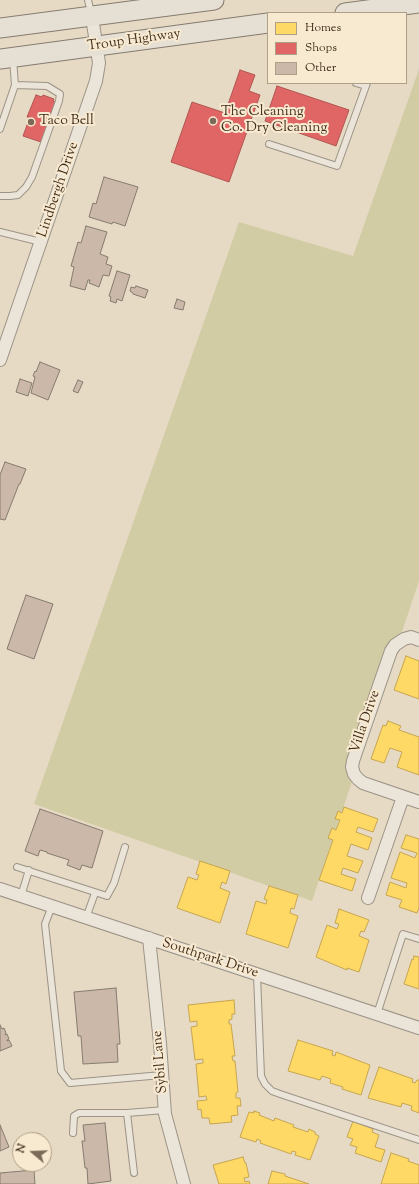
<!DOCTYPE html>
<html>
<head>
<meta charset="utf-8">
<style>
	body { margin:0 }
	#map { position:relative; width:419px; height:1184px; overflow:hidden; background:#e6dac5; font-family:"Sorts Mill Goudy",serif }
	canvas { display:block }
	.legend { position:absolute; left:267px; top:12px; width:140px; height:72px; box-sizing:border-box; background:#f8ead0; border:1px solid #af9e88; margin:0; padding:5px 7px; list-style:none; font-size:12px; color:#412d1d }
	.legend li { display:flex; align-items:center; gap:8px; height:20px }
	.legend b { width:20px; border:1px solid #af9e88 }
	.north { position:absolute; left:12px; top:1132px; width:40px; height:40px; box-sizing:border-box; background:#f8ead0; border:1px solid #af9e88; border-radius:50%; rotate:289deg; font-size:11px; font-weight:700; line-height:16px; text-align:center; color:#412d1d }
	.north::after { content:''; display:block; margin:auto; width:14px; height:18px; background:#7b6a58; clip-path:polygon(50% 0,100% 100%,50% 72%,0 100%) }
</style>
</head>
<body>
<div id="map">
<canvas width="419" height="1184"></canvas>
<ul class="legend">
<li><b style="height:11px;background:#ffd966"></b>Homes</li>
<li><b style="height:11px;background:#e06666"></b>Shops</li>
<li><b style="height:11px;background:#cbb8a8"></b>Other</li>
</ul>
<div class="north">N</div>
</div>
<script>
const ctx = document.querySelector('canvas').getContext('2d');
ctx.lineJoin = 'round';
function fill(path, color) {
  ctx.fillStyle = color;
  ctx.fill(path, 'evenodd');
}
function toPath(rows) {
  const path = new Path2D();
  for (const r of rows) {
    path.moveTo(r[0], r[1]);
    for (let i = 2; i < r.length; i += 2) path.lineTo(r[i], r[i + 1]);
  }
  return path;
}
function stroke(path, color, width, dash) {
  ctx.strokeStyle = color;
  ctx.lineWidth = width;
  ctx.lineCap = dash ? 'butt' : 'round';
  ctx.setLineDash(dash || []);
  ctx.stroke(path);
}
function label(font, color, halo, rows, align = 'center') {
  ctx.font = font + ' "Sorts Mill Goudy",serif';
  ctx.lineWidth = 4;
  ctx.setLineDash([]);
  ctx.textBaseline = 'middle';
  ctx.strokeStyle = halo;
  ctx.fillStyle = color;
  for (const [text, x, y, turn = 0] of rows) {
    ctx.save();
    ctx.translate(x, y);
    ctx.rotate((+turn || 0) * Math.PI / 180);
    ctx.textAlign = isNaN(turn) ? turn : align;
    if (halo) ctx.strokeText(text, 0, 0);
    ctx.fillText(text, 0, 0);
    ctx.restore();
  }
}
const green = toPath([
	[419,69,419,581,312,901,34,804,239,222,353,256]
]);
const homes = toPath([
	[406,656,419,661,419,699,394,690,406,656],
	[388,721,401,726,399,730,419,737,419,775,397,767,402,752,390,748,384,763,371,759,383,725,386,726,388,721],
	[344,807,378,819,373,832,358,827,356,832,372,838,368,850,351,844,347,856,363,861,358,873,343,868,341,874,356,879,352,891,319,880,333,840,328,838,332,828,336,830,340,820,335,819,338,811,342,813,344,807],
	[406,835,419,839,419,908,417,913,399,907,402,900,386,895,390,882,406,888,407,883,391,878,400,852,415,858,417,853,401,848,406,835],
	[200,861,230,871,226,884,222,882,220,888,230,892,220,923,177,908,188,877,197,880,199,875,196,874,200,861],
	[269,886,298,895,294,909,291,908,290,913,298,916,288,948,246,934,256,901,266,904,267,900,264,899,269,886],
	[339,909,369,920,364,932,361,931,359,936,369,940,359,972,347,968,347,970,316,957,327,925,337,929,339,924,335,923,339,909],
	[414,956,419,957,419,989,404,984,412,959,413,960,414,956],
	[234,1000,235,1014,232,1014,232,1019,229,1020,229,1024,231,1024,235,1056,232,1056,233,1061,235,1061,238,1092,236,1093,236,1098,240,1098,241,1106,237,1106,238,1115,231,1116,232,1122,210,1124,209,1118,202,1118,201,1109,198,1110,197,1101,207,1100,206,1096,199,1097,196,1064,203,1063,203,1059,195,1060,191,1027,197,1026,197,1021,190,1022,188,1005,234,1000],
	[298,1040,333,1051,332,1055,335,1056,336,1052,370,1065,361,1095,342,1089,343,1087,330,1083,331,1079,322,1076,320,1080,288,1071,298,1040],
	[379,1067,413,1079,412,1082,415,1083,417,1080,419,1080,419,1113,411,1110,412,1106,402,1103,401,1107,368,1098,379,1067],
	[254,1111,260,1113,259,1115,274,1121,275,1118,294,1125,293,1127,308,1132,309,1129,315,1132,315,1134,319,1136,310,1160,295,1155,296,1152,292,1151,291,1154,260,1143,261,1141,257,1139,256,1142,240,1137,249,1112,254,1113,254,1111],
	[353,1121,373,1129,372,1132,379,1135,375,1147,385,1150,381,1162,355,1153,357,1147,350,1145,353,1139,347,1137,353,1121],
	[391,1153,409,1159,408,1161,419,1165,419,1184,381,1184,391,1153],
	[243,1157,245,1163,246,1163,249,1177,244,1178,245,1182,249,1181,250,1184,219,1184,213,1165,243,1157],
	[272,1171,285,1174,285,1176,309,1184,268,1184,272,1171]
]);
const shops = toPath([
	[240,70,255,75,249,91,260,95,229,182,171,162,192,102,225,113,240,70],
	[277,86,349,110,336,146,265,121,277,86],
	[36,95,42,97,43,95,54,99,53,101,59,103,44,143,23,136,30,117,27,117,36,95]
]);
const building = toPath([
	[104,177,138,187,125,226,113,222,112,224,89,217,93,203,96,204,104,177],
	[86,226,107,232,100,254,108,257,106,264,112,266,109,276,103,275,99,287,89,283,90,280,88,280,85,290,70,286,74,267,71,266,78,242,81,243,86,226],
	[117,271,130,275,122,301,117,299,116,303,110,301,111,297,109,296,117,271],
	[136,286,148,290,145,298,133,294,133,293,130,291,131,287,135,288,136,286],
	[177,299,185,302,183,310,174,308,177,299],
	[40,362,60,370,48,400,31,393,35,377,33,376,35,371,36,372,40,362],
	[20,379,32,383,28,396,16,392,20,379],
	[78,380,83,382,78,393,73,391,78,380],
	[5,462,26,469,20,484,19,484,5,520,0,519,0,475,5,462],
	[26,595,53,604,34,659,7,649,26,595],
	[40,809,103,831,92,868,82,865,80,870,67,865,69,860,47,853,47,852,40,850,38,856,25,851,40,809],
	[116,988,120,1044,117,1044,118,1062,83,1064,81,1036,78,1036,74,992,116,988],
	[0,1025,2,1029,4,1028,6,1033,5,1035,7,1034,9,1039,7,1040,7,1041,9,1040,12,1046,0,1051,0,1025],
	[105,1123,111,1181,88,1184,87,1168,85,1168,82,1141,85,1141,83,1125,105,1123],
	[0,1125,9,1147,0,1151,0,1125],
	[34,1170,35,1184,0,1184,0,1173,34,1170]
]);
const service = toPath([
	[88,0,91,13],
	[356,83,366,86],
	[0,129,15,85,13,59],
	[269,144,337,166,367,83],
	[0,196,10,196,18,195,26,187,32,177,59,101,60,94,47,86,15,85],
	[0,232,41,242],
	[17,867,107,896,114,883,125,847],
	[21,896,29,870],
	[52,906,45,924,61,1071,70,1083,162,1075],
	[86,918,95,893],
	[257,975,261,1076,265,1084,272,1091,280,1094,419,1140],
	[377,1014,403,934,419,939],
	[73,1133,74,1116,79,1113,127,1113],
	[134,1173,127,1113,165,1110]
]);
const minor = toPath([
	[0,360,96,81,99,63,92,17],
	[419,640,411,637,404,639,395,645,391,651,353,761,352,767,354,774,358,779,363,783,419,802],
	[0,889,419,1028],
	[368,898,403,797],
	[149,938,160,1043,165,1114,184,1184]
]);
const trunk = toPath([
	[345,13,419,3],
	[0,28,214,0],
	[0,59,268,23]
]);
const markers = [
	[213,121,4,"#7b6a58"],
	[31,122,4,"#7b6a58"]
];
const streetNames = [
	["Troup Highway",134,41,-8],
	["Lindbergh Drive",59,190,-71],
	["Villa Drive",366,722,-71],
	["Southpark Drive",210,959,18],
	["Sybil Lane",161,1062,-95]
];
const poiNames = [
	["The Cleaning",221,113],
	["Co. Dry Cleaning",221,129],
	["Taco Bell",39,122]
];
fill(green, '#d2cca5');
fill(homes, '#ffd966');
stroke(homes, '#c6a550', 1);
fill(shops, '#e06666');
stroke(shops, '#b05550', 1);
fill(building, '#cbb8a8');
stroke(building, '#857b6f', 1);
stroke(service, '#9c9386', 8);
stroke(minor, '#9c9386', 14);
stroke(trunk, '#857b6f', 21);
stroke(service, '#eae4d9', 6);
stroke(minor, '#eae4d9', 12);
stroke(trunk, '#e6dfd3', 19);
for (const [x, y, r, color] of markers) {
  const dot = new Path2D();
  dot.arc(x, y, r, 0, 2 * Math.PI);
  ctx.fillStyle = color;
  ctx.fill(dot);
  stroke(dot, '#f8ead0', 1.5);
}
label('14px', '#412d1d', '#f8ead0', streetNames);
label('14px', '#412d1d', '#f8ead0', poiNames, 'left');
</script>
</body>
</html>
